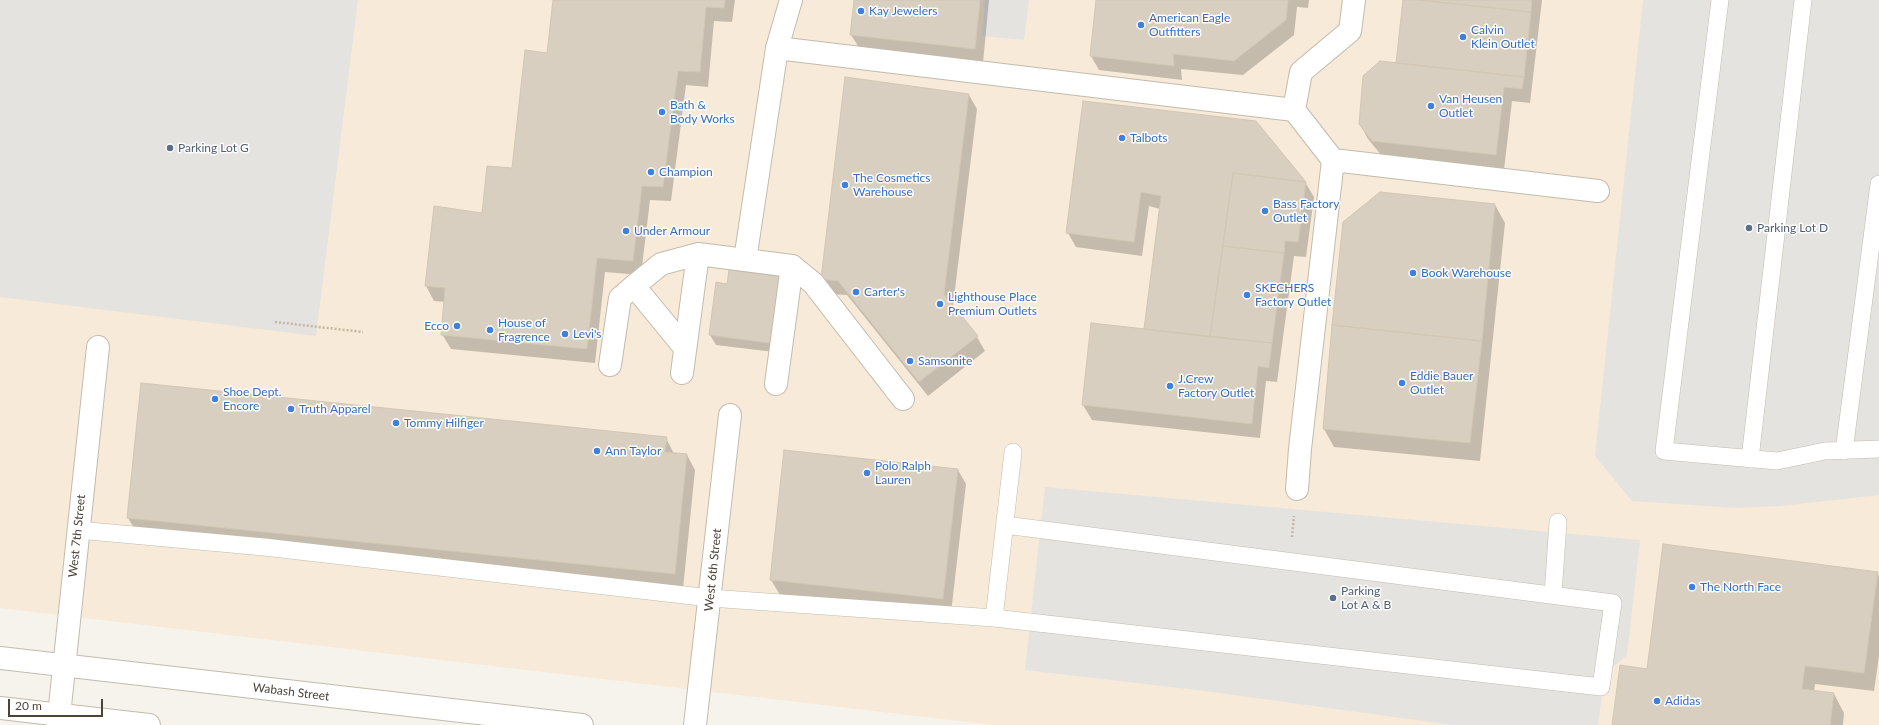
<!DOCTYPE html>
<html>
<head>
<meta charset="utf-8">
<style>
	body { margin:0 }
	#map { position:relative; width:1879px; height:725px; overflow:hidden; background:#f6f3ec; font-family:Lato,sans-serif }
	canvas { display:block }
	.scale { position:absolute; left:8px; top:699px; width:95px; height:18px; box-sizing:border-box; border:2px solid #4b4439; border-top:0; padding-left:5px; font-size:12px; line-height:14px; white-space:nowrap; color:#4b4439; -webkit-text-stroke:3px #fff; paint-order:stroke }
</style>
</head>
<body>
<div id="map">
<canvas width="1879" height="725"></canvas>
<div class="scale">20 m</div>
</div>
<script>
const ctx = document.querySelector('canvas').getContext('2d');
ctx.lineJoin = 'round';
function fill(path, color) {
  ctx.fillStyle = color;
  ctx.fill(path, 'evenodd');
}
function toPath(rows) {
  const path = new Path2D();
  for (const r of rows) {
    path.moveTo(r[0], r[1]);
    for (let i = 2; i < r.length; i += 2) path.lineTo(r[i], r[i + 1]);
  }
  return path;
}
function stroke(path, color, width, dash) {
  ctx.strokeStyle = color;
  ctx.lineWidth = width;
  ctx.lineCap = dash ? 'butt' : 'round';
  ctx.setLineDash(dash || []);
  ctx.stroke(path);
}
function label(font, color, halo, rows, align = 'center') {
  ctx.font = font + ' Lato,sans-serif';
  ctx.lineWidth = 3;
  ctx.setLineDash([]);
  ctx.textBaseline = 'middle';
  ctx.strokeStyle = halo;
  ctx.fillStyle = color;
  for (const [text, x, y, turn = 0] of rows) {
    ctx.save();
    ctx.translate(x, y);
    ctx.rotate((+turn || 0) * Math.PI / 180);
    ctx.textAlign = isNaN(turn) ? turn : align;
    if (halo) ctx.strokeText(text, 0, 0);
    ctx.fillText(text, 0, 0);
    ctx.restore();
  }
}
const commercial = toPath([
	[0,0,1879,0,1879,725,993,725,0,608]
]);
const parking = toPath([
	[0,0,358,0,316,336,0,297],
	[985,0,1029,0,1024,40,982,36],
	[1643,0,1879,0,1879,495,1781,506,1736,508,1632,501,1595,456],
	[1045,487,1640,540,1627,655,1605,674,1598,725,1452,725,1205,691,1025,670]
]);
const shadow = toPath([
	[554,0,735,0,732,22,714,21,708,87,686,85,671,201,650,200,641,275,605,272,595,363,451,349,442,334,445,302,434,301,426,286,435,207,483,214,513,169,548,54],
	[855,0,989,0,983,63,860,49,851,35],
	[1097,0,1309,0,1308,8,1297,7,1294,35,1243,75,1181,69,1182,80,1099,70,1091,56],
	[1404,0,1542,0,1530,103,1512,101,1504,170,1382,156,1368,139,1360,124,1397,64],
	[969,95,977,109,953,306,977,337,985,351,928,396,847,295,831,294,822,279],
	[1084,102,1305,182,1314,197,1306,257,1294,256,1277,382,1266,381,1260,438,1092,420,1083,405,1145,330,1160,209,1149,206,1142,256,1076,247,1068,233],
	[1495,205,1505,223,1480,461,1334,447,1324,429],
	[717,284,782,353,716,345,710,335],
	[142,384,666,438,674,454,687,455,695,470,683,589,137,533,128,518],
	[958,470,966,484,951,613,780,595,771,580],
	[1877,573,1879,576,1879,656,1874,691,1815,684,1814,692,1834,694,1844,713,1843,725,1613,725,1648,670]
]);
const building = toPath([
	[553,0,725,0,724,8,706,7,700,72,678,71,663,187,642,186,633,261,597,258,587,349,441,335,445,288,425,286,434,206,482,213,487,166,512,168,525,50,547,53,553,0],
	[854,0,980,0,975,49,850,35,854,0],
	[1096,0,1288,0,1286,20,1234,61,1173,54,1174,66,1090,56,1096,0],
	[1403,0,1419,0,1531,12,1524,77,1396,63,1403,0],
	[1419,0,1532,0,1531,12,1419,0],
	[1380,61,1524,77,1522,89,1504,87,1496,155,1372,141,1359,124,1363,76,1380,61],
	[845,77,969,94,944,294,978,336,919,382,838,281,821,279,845,77],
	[1083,101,1256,121,1306,182,1233,173,1210,337,1144,329,1161,196,1141,192,1134,242,1066,233,1083,101],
	[1233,173,1306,182,1298,242,1285,241,1284,253,1223,246,1233,173],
	[1380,192,1495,204,1482,341,1332,325,1343,222,1380,192],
	[1223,246,1284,253,1272,343,1210,337,1223,246],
	[729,270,785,277,776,344,709,335,716,282,727,284,729,270],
	[1091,323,1272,343,1269,368,1258,366,1252,424,1082,405,1091,323],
	[1332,325,1482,341,1470,443,1323,429,1332,325],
	[141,383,667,437,665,452,687,454,675,574,127,518,141,383],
	[784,450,958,469,943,599,770,580,784,450],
	[1663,544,1878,572,1864,673,1805,666,1802,689,1834,693,1830,725,1612,725,1620,665,1647,669,1663,544]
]);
const path = toPath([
	[275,322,363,332],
	[1292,537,1294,516]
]);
const service = toPath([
	[1720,0,1664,451,1777,461,1825,451,1879,449],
	[1844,451,1879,184],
	[1750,459,1803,0],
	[78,530,264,547,710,598,994,618,1013,452],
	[1553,595,1558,522],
	[994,618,1601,687,1613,603,1005,525]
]);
const pedestrian = toPath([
	[777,48,1294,110],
	[1333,160,1598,191],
	[745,260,792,266,813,283,903,399],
	[685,348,634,286,661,264,698,254,745,260,777,48,791,0],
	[610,365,620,298,634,286],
	[682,373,698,254],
	[776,384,792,266],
	[1297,489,1300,449,1333,160,1294,110,1301,72,1350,31,1354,0]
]);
const minor = toPath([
	[58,725,98,347],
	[695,725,730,415]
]);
const tertiary = toPath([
	[0,658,582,725],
	[0,708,149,725]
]);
const markers = [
	[861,11,4,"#3f7fe0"],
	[1141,25,4,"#3f7fe0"],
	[1463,37,4,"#3f7fe0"],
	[1431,106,4,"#3f7fe0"],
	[662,112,4,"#3f7fe0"],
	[1122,138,4,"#3f7fe0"],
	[170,148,4,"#5c6f8a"],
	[651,172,4,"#3f7fe0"],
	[845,185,4,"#3f7fe0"],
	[1265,211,4,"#3f7fe0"],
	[1749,228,4,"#5c6f8a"],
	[626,231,4,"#3f7fe0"],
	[1413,273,4,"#3f7fe0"],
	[856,292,4,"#3f7fe0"],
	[1247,295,4,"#3f7fe0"],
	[940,304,4,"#3f7fe0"],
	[457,326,4,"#3f7fe0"],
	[490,330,4,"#3f7fe0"],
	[565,334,4,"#3f7fe0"],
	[910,361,4,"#3f7fe0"],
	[1402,383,4,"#3f7fe0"],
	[1170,386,4,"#3f7fe0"],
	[215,399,4,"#3f7fe0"],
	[291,409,4,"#3f7fe0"],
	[396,423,4,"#3f7fe0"],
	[597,451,4,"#3f7fe0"],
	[867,473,4,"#3f7fe0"],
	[1692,587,4,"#3f7fe0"],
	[1333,598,4,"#5c6f8a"],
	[1657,701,4,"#3f7fe0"]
];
const shopNames = [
	["Kay Jewelers",869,11],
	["American Eagle",1149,18],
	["Outfitters",1149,32],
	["Calvin",1471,30],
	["Klein Outlet",1471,44],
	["Van Heusen",1439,99],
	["Outlet",1439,113],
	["Bath &",670,105],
	["Body Works",670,119],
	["Talbots",1130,138],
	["Champion",659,172],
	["The Cosmetics",853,178],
	["Warehouse",853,192],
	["Bass Factory",1273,204],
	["Outlet",1273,218],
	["Under Armour",634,231],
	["Book Warehouse",1421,273],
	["SKECHERS",1255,288],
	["Factory Outlet",1255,302],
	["Carter's",864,292],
	["Lighthouse Place",948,297],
	["Premium Outlets",948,311],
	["House of",498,323],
	["Fragrence",498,337],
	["Ecco",449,326,"right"],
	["Levi's",573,334],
	["Samsonite",918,361],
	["Eddie Bauer",1410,376],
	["Outlet",1410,390],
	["J.Crew",1178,379],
	["Factory Outlet",1178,393],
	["Shoe Dept.",223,392],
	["Encore",223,406],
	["Truth Apparel",299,409],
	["Tommy Hilfiger",404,423],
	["Ann Taylor",605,451],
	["Polo Ralph",875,466],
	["Lauren",875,480],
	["The North Face",1700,587],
	["Adidas",1665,701]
];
const serviceNames = [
	["Parking Lot G",178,148],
	["Parking Lot D",1757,228],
	["Parking",1341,591],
	["Lot A & B",1341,605]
];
const streetNames = [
	["West 7th Street",77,536,-84],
	["West 6th Street",713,570,-84],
	["Wabash Street",291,692,7]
];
fill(commercial, '#f7ead8');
fill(parking, '#e5e3e0');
fill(shadow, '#0003');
fill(building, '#d8cfc1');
stroke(building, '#d3c7b4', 1);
stroke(service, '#c2bbae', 18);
stroke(pedestrian, '#c2bbae', 24);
stroke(minor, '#c2bbae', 24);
stroke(tertiary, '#c2bbae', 24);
stroke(path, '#c4b79f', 2.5, [2, 2]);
stroke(service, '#fff', 17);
stroke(pedestrian, '#fff', 22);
stroke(minor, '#fff', 22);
stroke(tertiary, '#fff', 22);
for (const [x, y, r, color] of markers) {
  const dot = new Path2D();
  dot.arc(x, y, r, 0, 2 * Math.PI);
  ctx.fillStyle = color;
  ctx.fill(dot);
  stroke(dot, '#fff', 1.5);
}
label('12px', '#366cbe', '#fff', shopNames, 'left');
label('12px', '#4e5e75', '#fff', serviceNames, 'left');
label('12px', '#4b4439', '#fff', streetNames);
</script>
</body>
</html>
